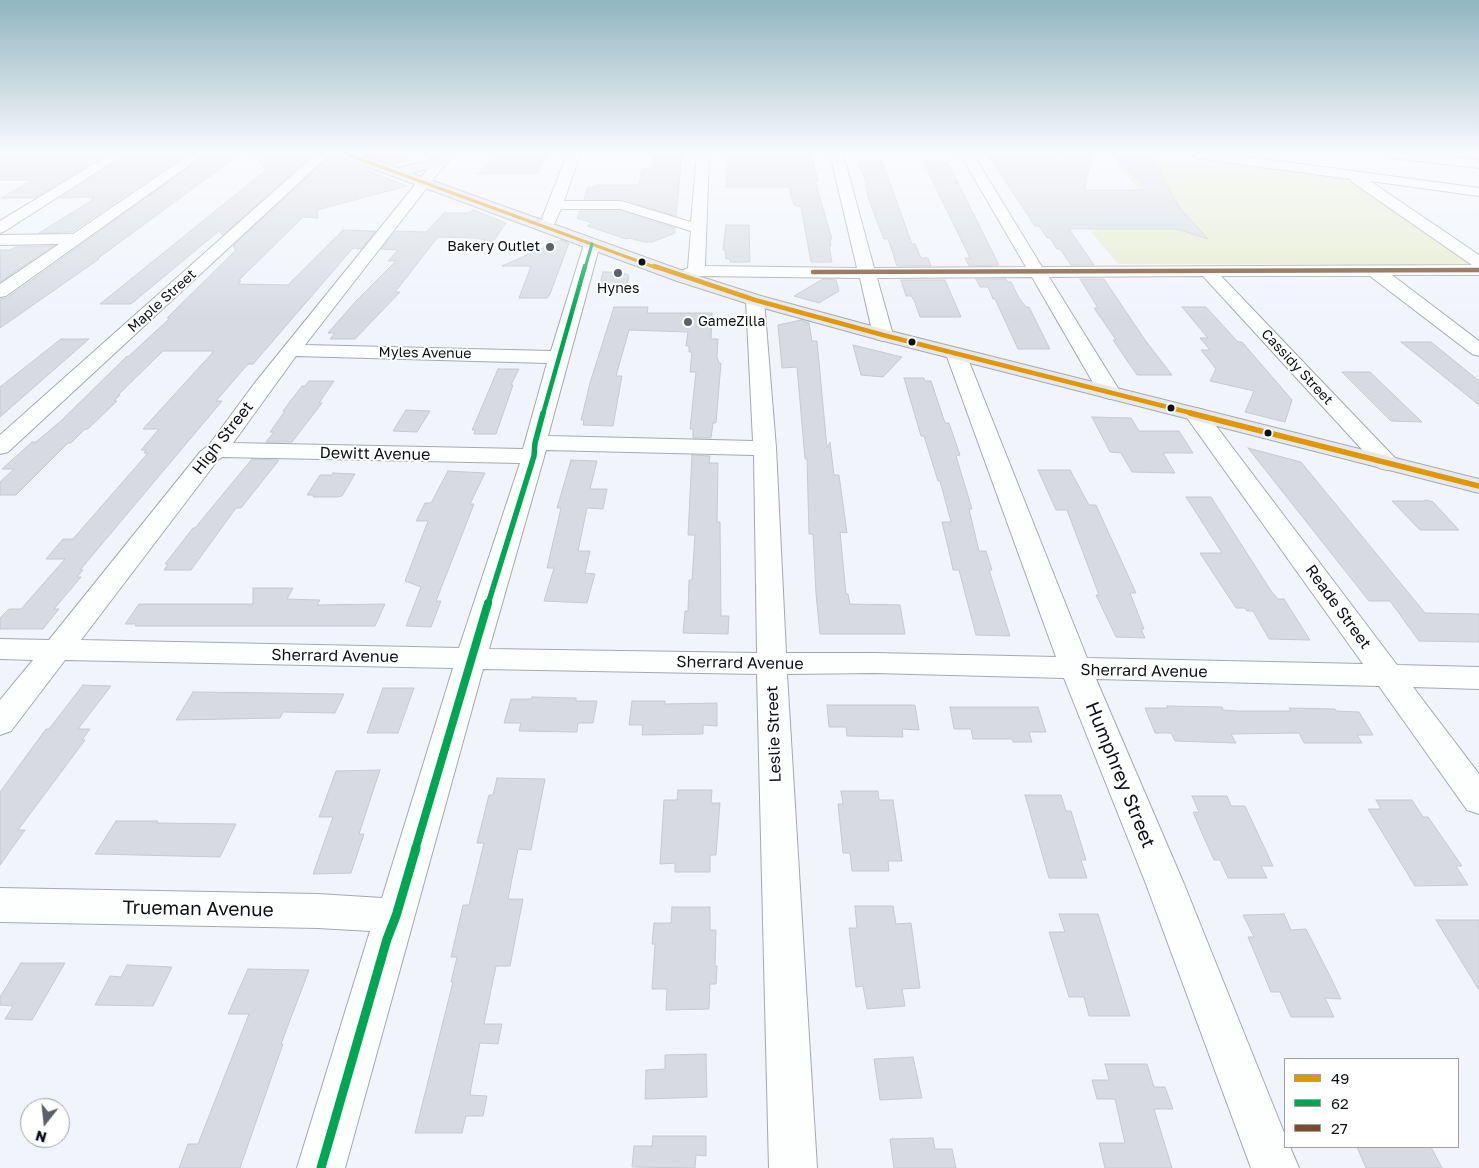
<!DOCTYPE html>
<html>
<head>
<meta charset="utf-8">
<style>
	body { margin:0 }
	#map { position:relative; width:1479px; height:1168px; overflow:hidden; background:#f1f5fb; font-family:"Golos Text",sans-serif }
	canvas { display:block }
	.legend { position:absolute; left:1284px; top:1058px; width:175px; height:90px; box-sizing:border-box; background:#fff; border:1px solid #9ea0a2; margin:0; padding:6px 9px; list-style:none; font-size:15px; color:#0d1117 }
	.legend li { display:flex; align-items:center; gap:10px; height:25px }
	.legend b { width:25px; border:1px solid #9ea0a2 }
	.north { position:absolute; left:20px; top:1098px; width:50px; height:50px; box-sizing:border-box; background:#fff; border:1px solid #9ea0a2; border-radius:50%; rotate:196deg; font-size:14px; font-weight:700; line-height:20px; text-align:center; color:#0d1117 }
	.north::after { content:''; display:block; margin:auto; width:18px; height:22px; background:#5d6167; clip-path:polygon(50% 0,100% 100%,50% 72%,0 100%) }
</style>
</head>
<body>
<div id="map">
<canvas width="1479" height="1168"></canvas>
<ul class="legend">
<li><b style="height:6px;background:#e09702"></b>49</li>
<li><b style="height:6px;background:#00a651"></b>62</li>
<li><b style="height:6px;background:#7a4b2a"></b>27</li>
</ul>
<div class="north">N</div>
</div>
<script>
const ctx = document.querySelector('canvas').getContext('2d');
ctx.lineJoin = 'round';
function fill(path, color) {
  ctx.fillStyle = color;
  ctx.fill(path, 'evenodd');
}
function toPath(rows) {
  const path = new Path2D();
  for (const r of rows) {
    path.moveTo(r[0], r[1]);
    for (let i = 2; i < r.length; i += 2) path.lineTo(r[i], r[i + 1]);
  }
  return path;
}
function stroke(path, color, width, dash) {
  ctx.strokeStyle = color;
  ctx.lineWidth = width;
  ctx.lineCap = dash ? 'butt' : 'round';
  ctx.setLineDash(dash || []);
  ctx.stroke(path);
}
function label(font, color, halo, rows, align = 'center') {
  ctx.font = font + ' "Golos Text",sans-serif';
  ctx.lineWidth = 4;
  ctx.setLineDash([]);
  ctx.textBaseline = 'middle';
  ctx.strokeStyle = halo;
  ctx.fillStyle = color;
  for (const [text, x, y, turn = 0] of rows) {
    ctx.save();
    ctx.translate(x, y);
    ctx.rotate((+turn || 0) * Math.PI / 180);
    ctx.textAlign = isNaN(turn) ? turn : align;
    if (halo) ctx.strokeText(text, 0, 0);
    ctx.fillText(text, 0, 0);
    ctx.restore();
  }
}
const green = toPath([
	[1220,161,1356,181,1477,265,1118,264,1091,232,1097,231,1090,223,1139,191,1116,162]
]);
const building = toPath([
	[166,154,186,154,72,232,39,233,94,199,91,199,94,197,60,198,124,157,162,157,166,154],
	[207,154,240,154,97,259,99,259,0,328,0,299,7,298,207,154],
	[254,154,313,154,223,235,219,231,131,304,100,304,266,170,254,154],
	[332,154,338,154,340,159,407,186,317,210,318,218,303,217,238,281,241,281,238,284,288,285,343,230,376,231,361,249,353,248,253,364,248,364,216,401,222,401,80,570,83,570,77,577,81,577,54,609,59,609,43,629,0,629,0,618,9,609,21,609,65,559,46,559,63,539,73,539,148,453,144,453,146,450,141,450,159,429,143,429,214,351,163,351,118,395,120,395,114,401,117,401,88,429,85,429,71,443,68,443,16,495,0,495,0,482,14,469,2,469,32,442,36,442,62,420,126,357,129,356,170,318,167,318,236,250,233,246,332,154],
	[365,154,406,154,407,161,393,164,365,154],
	[496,154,548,154,537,174,478,174,496,154],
	[654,154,682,154,676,216,622,199,584,199,588,187,595,187,596,185,639,185,642,169,652,168,654,154],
	[727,154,811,154,818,181,815,181,832,239,830,239,831,246,829,246,832,262,811,262,801,207,794,205,789,187,726,187,727,154],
	[987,154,1091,155,1085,190,1148,190,1113,155,1150,154,1179,207,1208,239,1177,229,1069,229,1094,265,1071,265,1060,249,1057,249,1050,238,1047,238,1039,226,1035,226,987,154],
	[92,156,102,157,34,198,1,198,32,180,0,180,0,157,92,156],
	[861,161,882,161,912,244,915,244,921,258,928,258,931,266,897,266,888,239,884,239,876,219,868,197,865,179,858,163,862,163,861,161],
	[923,161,944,161,948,163,999,265,969,266,965,258,970,258,923,161],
	[474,210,506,223,493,242,477,238,438,237,395,292,400,292,355,339,330,339,335,333,328,333,356,301,396,261,388,261,398,250,381,249,396,231,426,232,444,213,467,213,474,210],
	[580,211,620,211,675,228,675,233,652,242,644,242,629,238,626,239,587,226,592,223,577,218,580,211],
	[726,225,749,225,750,262,730,262,730,259,726,259,725,250,723,250,726,225],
	[561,240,569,243,550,294,547,298,519,298,531,266,502,266,561,240],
	[53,246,0,282,0,250,10,250,16,247,53,246],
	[603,272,619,272,629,275,625,294,604,294,605,291,598,291,603,272],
	[823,279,836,280,839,291,819,303,794,296,823,279],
	[976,279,1006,279,1008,282,1011,282,1019,298,1026,307,1029,307,1050,349,1018,349,995,299,993,299,988,287,980,287,976,279],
	[1080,279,1104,279,1145,340,1172,375,1137,375,1113,340,1116,340,1094,308,1098,308,1080,279],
	[901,280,945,280,961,317,920,317,914,300,911,296,906,296,901,280],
	[614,307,648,307,647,313,712,313,711,339,718,339,717,357,719,363,721,363,716,423,713,423,711,438,693,438,693,429,690,429,696,372,690,372,692,352,689,352,689,346,686,346,688,332,629,330,616,376,622,376,613,426,583,425,584,420,581,420,590,383,614,307],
	[1182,307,1206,307,1238,342,1242,342,1292,400,1285,422,1245,412,1254,391,1210,381,1216,369,1201,350,1210,350,1200,338,1208,338,1182,307],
	[801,320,809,323,812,341,817,341,827,448,830,442,834,475,839,475,847,533,840,532,846,594,848,594,850,604,900,605,905,634,820,634,816,594,813,534,809,534,807,459,805,459,797,367,782,368,778,325,801,320],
	[61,339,89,339,0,417,0,387,61,339],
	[1401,342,1431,342,1462,367,1479,381,1479,405,1401,342],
	[853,345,902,357,883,377,861,375,853,345],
	[498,369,519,369,511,385,513,385,496,434,474,434,475,430,472,430,498,369],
	[1342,372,1370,372,1422,422,1391,421,1342,372],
	[904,378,924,378,925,381,931,381,945,423,949,423,960,455,956,456,972,509,969,509,979,551,986,551,992,570,989,570,1010,636,976,635,959,570,953,570,951,560,942,522,951,522,940,481,938,481,924,436,921,436,904,378],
	[309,381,334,381,319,403,322,403,292,442,266,442,274,432,270,432,285,411,283,411,302,386,305,386,309,381],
	[406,410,430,411,417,432,393,431,406,410],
	[1092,417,1131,418,1139,431,1179,431,1193,453,1163,453,1175,473,1132,472,1121,453,1110,452,1092,417],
	[1248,448,1301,462,1425,613,1479,614,1479,642,1419,641,1390,601,1369,601,1248,448],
	[692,455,710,456,709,463,718,463,717,522,720,522,721,616,729,616,728,634,683,633,685,611,688,611,689,580,692,580,695,535,688,535,692,455],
	[252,459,279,460,241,508,236,508,191,570,164,570,168,564,165,564,193,528,195,528,252,459],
	[571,460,597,461,590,489,607,489,603,509,587,508,578,551,590,551,585,573,595,574,587,603,544,601,554,568,547,568,561,508,557,508,571,460],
	[1038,470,1070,470,1089,505,1096,505,1136,593,1130,593,1144,629,1141,629,1145,638,1116,637,1096,595,1099,595,1067,510,1056,510,1038,470],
	[448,471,485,473,470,504,474,504,436,601,441,601,431,627,406,626,421,587,405,581,428,521,416,521,425,503,431,503,448,471],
	[333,473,355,474,342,496,338,497,313,497,314,495,307,495,320,475,332,475,333,473],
	[1186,497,1211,497,1271,591,1278,599,1284,599,1310,640,1269,639,1253,611,1247,611,1245,608,1236,608,1200,553,1222,553,1186,497],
	[1426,500,1433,502,1459,530,1420,530,1392,501,1424,501,1426,500],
	[253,588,293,588,287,599,320,600,317,605,385,604,375,626,135,626,136,624,125,624,139,604,253,604,253,588],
	[83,685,111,686,78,729,90,729,82,740,85,740,18,830,25,830,0,865,0,792,46,729,49,729,83,685],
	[383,688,414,688,398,733,367,733,383,688],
	[193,692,278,693,344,694,335,713,283,712,280,718,176,720,193,692],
	[532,697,576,698,576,701,597,701,593,723,578,723,577,732,519,731,521,723,504,723,511,699,532,699,532,697],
	[632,701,665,701,665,704,717,703,717,726,703,725,703,734,642,735,643,725,629,725,632,701],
	[827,705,915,705,919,730,902,729,903,737,847,736,846,727,829,727,827,705],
	[1167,706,1222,707,1223,710,1237,711,1291,711,1289,708,1335,709,1336,711,1359,712,1373,735,1357,735,1362,743,1304,743,1299,733,1231,734,1236,743,1175,741,1171,733,1155,733,1145,708,1168,708,1167,706],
	[950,707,1038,707,1046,732,1029,732,1032,742,1013,742,1012,739,973,739,971,729,954,729,950,707],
	[380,770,359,834,364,834,351,873,313,874,333,817,319,817,336,771,380,770],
	[497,778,545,779,531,850,518,849,508,899,523,899,510,966,496,966,484,1024,502,1024,498,1044,480,1043,471,1088,470,1095,487,1096,483,1116,466,1116,462,1133,415,1133,453,982,451,982,457,957,451,957,463,905,469,905,484,843,477,843,489,795,493,795,497,778],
	[678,790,712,790,711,803,720,803,716,855,710,855,710,872,675,872,675,863,660,864,664,800,677,800,678,790],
	[841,791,878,791,879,800,893,800,902,861,888,861,889,871,852,871,850,853,843,853,838,804,843,804,841,791],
	[1025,795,1061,795,1066,811,1071,811,1086,860,1081,860,1087,878,1049,878,1025,795],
	[1192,796,1227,796,1231,806,1245,806,1273,866,1261,866,1267,878,1228,878,1220,860,1214,860,1204,838,1193,812,1199,812,1192,796],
	[1376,800,1412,800,1423,817,1428,817,1462,866,1456,866,1468,885,1415,886,1368,809,1381,809,1376,800],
	[116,821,158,821,157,823,236,824,220,857,95,854,116,821],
	[855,906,893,906,896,924,911,923,920,988,902,989,905,1006,867,1009,863,986,856,987,849,928,857,928,855,906],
	[672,907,710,907,710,930,716,930,715,966,717,966,716,984,710,984,709,1009,666,1010,667,989,652,989,655,944,652,944,654,923,671,923,672,907],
	[1059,914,1098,914,1130,1016,1089,1016,1084,997,1069,997,1049,932,1065,932,1059,914],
	[1284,914,1291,930,1306,929,1331,978,1341,999,1325,998,1334,1017,1291,1017,1280,992,1271,992,1248,937,1254,937,1243,915,1284,914],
	[1436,920,1479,920,1479,990,1436,920],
	[21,963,65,963,32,1020,5,1019,13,1006,0,1005,0,997,21,963],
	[127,965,172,967,153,1006,95,1005,110,976,121,977,127,965],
	[248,969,309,970,281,1044,283,1044,240,1168,179,1168,188,1144,198,1144,249,1014,228,1014,248,969],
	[706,1054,707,1097,645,1099,646,1070,665,1069,665,1055,706,1054],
	[913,1057,922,1098,880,1100,874,1059,913,1057],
	[1105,1064,1147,1064,1154,1087,1165,1087,1173,1109,1154,1109,1172,1168,1105,1168,1099,1143,1125,1143,1115,1099,1097,1099,1092,1080,1109,1080,1105,1064],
	[653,1136,706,1136,706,1156,696,1155,695,1168,632,1167,634,1146,652,1146,653,1136],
	[933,1138,935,1149,952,1149,956,1168,894,1168,890,1139,933,1138],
	[1357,1147,1431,1147,1442,1168,1366,1168,1357,1147]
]);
const minor = toPath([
	[110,154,125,154,5,231,0,233,0,221,110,154],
	[190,154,205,154,6,296,0,297,0,284,59,244,0,245,0,235,73,234,190,154],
	[316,154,330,154,8,452,0,454,0,435,316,154],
	[440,154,453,154,305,345,551,351,584,244,586,241,592,239,598,241,600,244,548,436,753,441,746,300,749,296,755,295,761,296,764,300,776,448,786,653,875,653,1056,657,946,354,949,350,956,348,963,350,966,354,1087,658,1363,664,1185,415,1188,410,1196,408,1204,410,1397,665,1479,667,1479,689,1413,687,1479,774,1479,814,1467,810,1379,686,1096,679,1184,884,1285,1135,1285,1147,1290,1147,1299,1168,1251,1168,1146,884,1064,678,875,673,787,674,817,1168,769,1168,757,674,483,669,345,1168,297,1168,370,931,318,928,0,922,0,888,318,894,382,898,453,668,65,660,11,731,0,735,0,700,33,660,0,659,0,639,49,640,201,451,209,445,254,384,440,154],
	[296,356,547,363,523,449,233,443,296,356],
	[546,450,754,455,757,653,489,649,546,450],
	[222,457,520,463,459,648,81,640,217,461,222,457],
	[567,154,580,154,564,201,621,201,691,222,697,154,709,154,705,266,857,268,830,154,843,154,874,268,1026,267,960,154,973,154,1042,267,1472,265,1352,182,1350,179,1197,158,1191,154,1227,154,1479,188,1479,196,1370,181,1479,255,1479,275,1392,275,1479,341,1479,356,1472,354,1370,276,1221,276,1395,458,1399,463,1395,468,1387,470,1379,468,1203,276,1049,277,1121,393,1117,397,1110,399,1103,397,1099,393,1032,277,877,278,893,335,890,339,883,341,876,339,873,335,860,278,699,276,683,282,677,281,674,277,677,273,688,268,691,231,620,209,561,209,554,224,544,224,541,221,567,154],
	[1386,154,1428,154,1479,160,1479,168,1392,158,1386,154]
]);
const major = toPath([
	[340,154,359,154,397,168,441,158,446,159,448,162,446,165,411,173,689,273,761,296,890,331,1479,479,1479,493,876,339,749,304,677,281,341,157,340,154]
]);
const bus1Far2 = toPath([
	[346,154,657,268]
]);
const bus1Far1 = toPath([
	[654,266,755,300,883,335,1195,414]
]);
const bus1 = toPath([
	[1190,413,1479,486]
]);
const bus2Far4 = toPath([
	[585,268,592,244]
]);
const bus2Far3 = toPath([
	[543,414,585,266]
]);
const bus2Far2 = toPath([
	[488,604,534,456,535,443,543,413]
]);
const bus2Far1 = toPath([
	[415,850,488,603]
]);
const bus2 = toPath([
	[321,1168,387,939,396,916,416,848]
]);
const bus3 = toPath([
	[813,272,1479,270]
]);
const markers = [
	[550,247,5,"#5d6167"],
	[642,262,4.5,"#0d1117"],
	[618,273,5,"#5d6167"],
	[688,322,5,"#5d6167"],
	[912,342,4.5,"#0d1117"],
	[1171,408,4.5,"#0d1117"],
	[1268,433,4.5,"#0d1117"]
];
const farPoinames = [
	["Bakery Outlet",540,247],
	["Hynes",618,289,"center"],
	["GameZilla",698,322,"left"]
];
const farStreetnames = [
	["Maple Street",162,301,-42],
	["Myles Avenue",425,353,1],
	["Cassidy Street",1297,367,47]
];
const streetNames = [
	["High Street",223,438,-52],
	["Dewitt Avenue",375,454,1],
	["Reade Street",1338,607,54],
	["Sherrard Avenue",335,656,1],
	["Sherrard Avenue",740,663,1],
	["Sherrard Avenue",1144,671,1],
	["Leslie Street",774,734,-92]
];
const nearStreetnames = [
	["Humphrey Street",1120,775,68],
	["Trueman Avenue",198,909,1]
];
fill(green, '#e5edcd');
fill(building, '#d7dbe1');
stroke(building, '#c6cad0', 1);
stroke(minor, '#a5a9af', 2);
stroke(major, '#a1aab6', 2);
fill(minor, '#fdfefe');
fill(major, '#e5e9ef');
stroke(bus1Far2, '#e09702', 3);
stroke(bus1Far1, '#e09702', 4.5);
stroke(bus1, '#e09702', 5.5);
stroke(bus2Far4, '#00a651', 3);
stroke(bus2Far3, '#00a651', 4.5);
stroke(bus2Far2, '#00a651', 5.5);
stroke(bus2Far1, '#00a651', 8);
stroke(bus2, '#00a651', 9);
stroke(bus3, '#7a4b2a', 4.5);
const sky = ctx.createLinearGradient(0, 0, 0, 318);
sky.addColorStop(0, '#91b5c0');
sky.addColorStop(0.48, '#f9fafd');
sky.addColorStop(1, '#f9fafd00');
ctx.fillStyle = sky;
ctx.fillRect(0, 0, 1479, 318);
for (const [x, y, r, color] of markers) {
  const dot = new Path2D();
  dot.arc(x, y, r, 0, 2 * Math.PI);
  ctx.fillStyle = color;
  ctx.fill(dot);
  stroke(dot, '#fff', 2);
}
label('14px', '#0d1117', '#fff', farPoinames, 'right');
label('14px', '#0d1117', '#fff', farStreetnames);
label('16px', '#0d1117', '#fff', streetNames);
label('19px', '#0d1117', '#fff', nearStreetnames);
</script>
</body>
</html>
